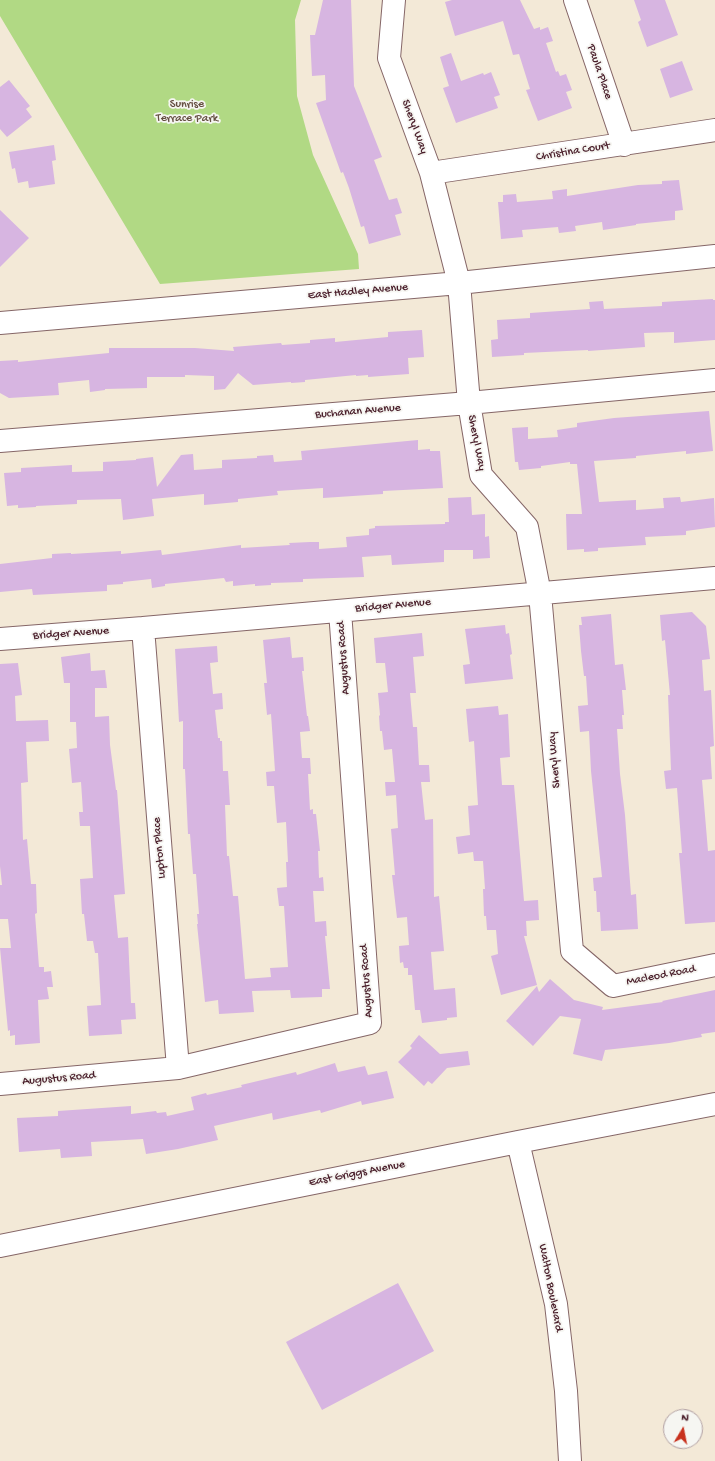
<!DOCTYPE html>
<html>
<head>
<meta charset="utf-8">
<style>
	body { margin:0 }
	#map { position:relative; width:715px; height:1461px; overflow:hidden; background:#f3e9d7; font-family:"Gochi Hand",sans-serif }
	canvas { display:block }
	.north { position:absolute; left:663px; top:1409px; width:40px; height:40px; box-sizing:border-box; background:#f6f6f2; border:1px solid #b1a0a2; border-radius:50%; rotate:10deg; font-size:11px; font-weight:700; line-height:16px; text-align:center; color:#4a1f2b }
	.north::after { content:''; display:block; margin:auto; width:14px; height:18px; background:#c8321e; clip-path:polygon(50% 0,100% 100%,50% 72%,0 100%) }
</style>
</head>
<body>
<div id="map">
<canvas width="715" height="1461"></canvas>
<div class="north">N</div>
</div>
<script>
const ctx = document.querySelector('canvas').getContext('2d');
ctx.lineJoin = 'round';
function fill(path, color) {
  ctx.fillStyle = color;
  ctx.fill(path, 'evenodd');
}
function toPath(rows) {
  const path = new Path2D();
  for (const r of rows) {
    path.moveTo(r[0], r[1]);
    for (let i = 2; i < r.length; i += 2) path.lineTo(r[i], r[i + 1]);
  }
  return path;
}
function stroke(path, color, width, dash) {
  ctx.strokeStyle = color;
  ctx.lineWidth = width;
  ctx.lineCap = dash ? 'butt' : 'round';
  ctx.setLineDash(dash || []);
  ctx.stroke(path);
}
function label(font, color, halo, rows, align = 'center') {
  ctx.font = font + ' "Gochi Hand",sans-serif';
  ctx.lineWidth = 3.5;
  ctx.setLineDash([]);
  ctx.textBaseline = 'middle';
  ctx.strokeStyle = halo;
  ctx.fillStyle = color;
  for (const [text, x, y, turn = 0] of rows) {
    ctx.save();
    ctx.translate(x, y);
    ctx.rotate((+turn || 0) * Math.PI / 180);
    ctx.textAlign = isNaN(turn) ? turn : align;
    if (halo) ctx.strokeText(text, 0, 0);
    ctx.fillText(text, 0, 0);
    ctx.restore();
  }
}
const green = toPath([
	[0,0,301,0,295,20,297,96,313,155,358,254,359,269,160,284,0,16]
]);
const building = toPath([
	[323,0,351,0,354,86,382,157,374,160,389,200,397,198,402,213,395,215,401,235,369,244,364,226,361,227,349,188,343,172,341,173,316,103,326,100,325,75,312,76,310,35,315,35],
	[452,0,520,0,534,29,540,27,540,30,548,27,553,41,546,43,556,72,558,71,560,76,566,74,572,90,566,92,572,108,538,121,526,90,530,89,519,54,513,55,503,21,455,36,445,2],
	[634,0,665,0,678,35,647,47,638,22,641,20],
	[451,53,461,81,483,73,484,75,491,72,500,95,494,97,498,108,456,123,443,88,449,86,440,57],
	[682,61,693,90,670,98,660,69],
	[9,80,30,106,26,109,32,117,7,137,0,129,0,87],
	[54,145,56,160,52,161,55,184,29,188,28,181,18,183,15,168,12,169,9,152],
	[679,180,683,210,675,211,675,220,636,224,636,225,603,230,602,222,575,226,576,231,559,233,558,227,522,230,523,237,501,239,498,202,503,202,503,195,516,194,517,202,553,199,552,191,567,189,567,196,638,185,662,184,662,181],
	[0,210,29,238,0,267],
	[713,299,713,300,715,300,715,340,674,343,674,332,644,333,645,347,588,351,588,350,524,353,524,355,492,357,491,340,498,339,497,320,530,318,530,313,590,309,589,302,603,301,604,309,662,306,662,302],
	[422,330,424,357,408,358,409,374,368,377,368,375,356,376,356,375,305,380,305,382,291,383,291,382,253,385,238,373,225,389,214,390,214,376,185,375,185,377,147,377,147,388,105,389,105,390,90,392,89,380,58,383,59,395,9,398,0,393,0,361,18,360,18,362,109,353,109,348,195,348,234,351,233,347,281,343,282,345,310,343,310,340,335,338,335,342,388,337,388,332],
	[709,411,713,451,686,454,686,451,636,456,636,458,594,461,599,502,636,500,636,510,664,508,663,498,680,497,681,502,714,498,715,527,686,531,686,535,645,537,646,545,598,548,598,551,584,552,584,549,567,550,566,514,582,514,577,464,570,464,570,462,541,466,541,468,519,470,518,462,515,462,512,428,528,427,528,439,558,437,557,430,577,427,577,423,614,418],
	[418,440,418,450,430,449,430,451,440,451,443,488,383,491,383,494,323,498,323,488,277,491,278,495,238,499,238,502,204,505,204,494,152,499,154,516,123,520,121,499,77,500,77,504,36,506,36,507,18,508,18,505,7,506,4,473,21,472,21,468,72,465,72,472,103,471,103,462,136,460,136,459,153,457,157,487,181,455,193,454,194,470,222,468,222,460,257,458,257,456,273,455,274,462,302,460,301,451],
	[471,497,472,515,485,514,485,537,489,536,490,558,473,559,473,550,444,550,444,562,392,565,391,555,362,557,364,577,303,579,303,582,271,583,271,585,255,586,255,584,233,586,233,581,226,582,224,578,165,584,165,586,152,588,151,579,123,582,123,584,107,585,107,591,33,595,32,589,0,592,0,564,52,558,52,554,71,553,71,554,121,551,121,554,161,550,162,555,241,545,241,548,290,545,289,543,310,542,319,542,319,549,347,547,346,537,369,535,369,529,375,528,375,526,445,524,445,522,449,522,448,498],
	[692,612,706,626,710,659,702,660,704,691,711,690,714,746,710,747,712,779,702,780,708,851,715,850,715,922,685,924,679,853,682,853,677,788,666,789,664,771,671,770,668,695,670,695,665,640,662,641,660,615],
	[611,614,615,665,623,664,626,690,622,690,624,715,622,715,623,729,617,729,620,774,625,815,631,895,636,894,638,929,601,931,600,912,597,912,596,891,594,891,593,878,602,877,591,771,589,731,580,732,578,706,588,705,586,676,584,676,581,651,579,625,582,625,581,617],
	[505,625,506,634,509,633,512,654,510,655,513,679,465,684,463,665,470,664,465,629],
	[422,633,424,656,413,657,416,693,410,693,413,727,417,727,419,765,429,765,430,782,421,782,425,820,433,819,434,897,439,896,444,951,431,952,434,990,455,988,457,1017,447,1018,447,1020,422,1023,420,1010,415,1010,412,975,408,975,408,968,404,968,403,962,400,963,399,946,409,945,407,917,397,918,392,875,395,875,391,829,398,828,396,795,386,796,385,782,395,782,392,749,384,750,382,731,380,731,379,716,380,715,378,693,388,692,385,663,376,663,374,638],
	[290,637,292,658,303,657,304,671,302,671,307,716,308,716,310,731,300,732,302,758,310,758,311,774,308,774,310,810,313,809,313,814,316,814,320,851,318,851,319,878,323,877,324,891,313,891,315,922,326,921,327,936,325,936,330,989,322,989,322,997,291,998,290,990,252,991,254,1012,219,1014,218,1000,205,1002,197,924,198,924,197,914,199,914,196,874,193,874,190,834,188,834,185,769,183,769,183,721,179,722,175,649,217,646,218,662,210,663,213,694,222,693,223,709,215,710,218,738,220,738,220,741,222,741,223,771,228,771,230,805,225,805,227,856,229,856,233,896,238,896,245,979,271,977,270,968,288,967,284,906,279,906,277,888,287,887,286,862,288,862,286,822,277,823,274,786,267,786,266,772,275,771,271,714,267,715,264,683,267,683,263,640],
	[90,653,91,671,105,670,107,688,95,688,95,717,109,716,110,745,116,790,117,790,125,894,114,895,118,938,128,937,131,1003,135,1003,136,1019,121,1020,122,1034,89,1036,87,1006,101,1005,98,953,95,953,93,941,87,941,84,914,82,914,80,879,93,878,90,826,80,826,79,812,83,812,81,782,72,783,69,749,77,748,76,722,70,722,70,683,64,683,61,657],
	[18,663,22,695,15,696,16,721,48,720,49,741,26,742,28,782,21,783,23,840,27,839,31,884,36,884,37,913,35,914,39,967,44,967,44,972,51,971,53,987,47,987,49,999,38,1000,40,1043,15,1045,15,1035,10,1036,10,1030,8,1031,0,948,11,948,8,919,0,919,0,885,2,885,0,866,0,664],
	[498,706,499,715,508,714,510,757,500,758,502,785,514,785,524,901,538,900,539,920,526,921,527,936,524,936,537,985,501,995,491,956,498,954,496,930,487,930,486,916,484,916,483,889,485,889,483,861,474,861,473,852,458,854,456,837,470,835,468,806,478,805,474,741,469,742,466,709],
	[550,979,574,1000,603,1007,602,1010,663,1002,662,1001,715,990,715,1032,701,1034,702,1037,669,1043,605,1050,602,1061,573,1054,581,1019,560,1016,533,1046,506,1021,537,986,539,992],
	[419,1035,440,1054,468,1051,470,1065,447,1068,432,1084,428,1081,424,1086,398,1062,412,1048,410,1046],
	[335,1063,338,1072,365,1066,368,1075,387,1071,394,1098,362,1105,361,1101,321,1113,320,1110,273,1120,272,1113,214,1126,218,1140,178,1149,146,1154,143,1139,91,1142,92,1156,61,1158,60,1149,19,1152,17,1118,58,1116,58,1111,131,1106,131,1114,156,1111,157,1113,166,1112,167,1116,194,1110,191,1097,206,1093,207,1095,242,1087,241,1085,296,1072,297,1075],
	[398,1283,434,1351,322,1410,286,1342]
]);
const minor = toPath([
	[394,0,389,58,431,173,459,283,469,403,481,475,527,527,540,594,572,951,613,986,715,965],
	[575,0,624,145],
	[431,173,715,130],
	[0,323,459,283,715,256],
	[0,441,469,403,715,380],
	[143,628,178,1068],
	[0,639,143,628,715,578],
	[0,1084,178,1068,370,1023,340,611],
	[518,1142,556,1304,566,1391,570,1461],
	[0,1246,518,1142,715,1104]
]);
const streetNames = [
	["Paula Place",599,72,71],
	["Sheryl Way",414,127,70],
	["Christina Court",573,152,-9],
	["East Hadley Avenue",358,292,-5],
	["Buchanan Avenue",358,412,-5],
	["Sheryl Way",476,443,79],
	["Bridger Avenue",393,606,-5],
	["Bridger Avenue",71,634,-4],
	["Augustus Road",344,658,-94],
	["Sheryl Way",555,760,-95],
	["Lupton Place",160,848,-95],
	["Macleod Road",661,976,-11],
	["Augustus Road",367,981,-94],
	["Augustus Road",59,1079,-5],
	["East Griggs Avenue",357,1174,-11],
	["Walton Boulevard",550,1288,79]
];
const parkNames = [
	["Sunrise",187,105],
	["Terrace Park",187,119]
];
fill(green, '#b1d984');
fill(building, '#d7b5e1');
stroke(minor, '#856667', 24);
stroke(minor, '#fff', 22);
label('12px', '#4a1f2b', '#f6f6f2', streetNames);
label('12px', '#644e41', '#f6f6f2', parkNames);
</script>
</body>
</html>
